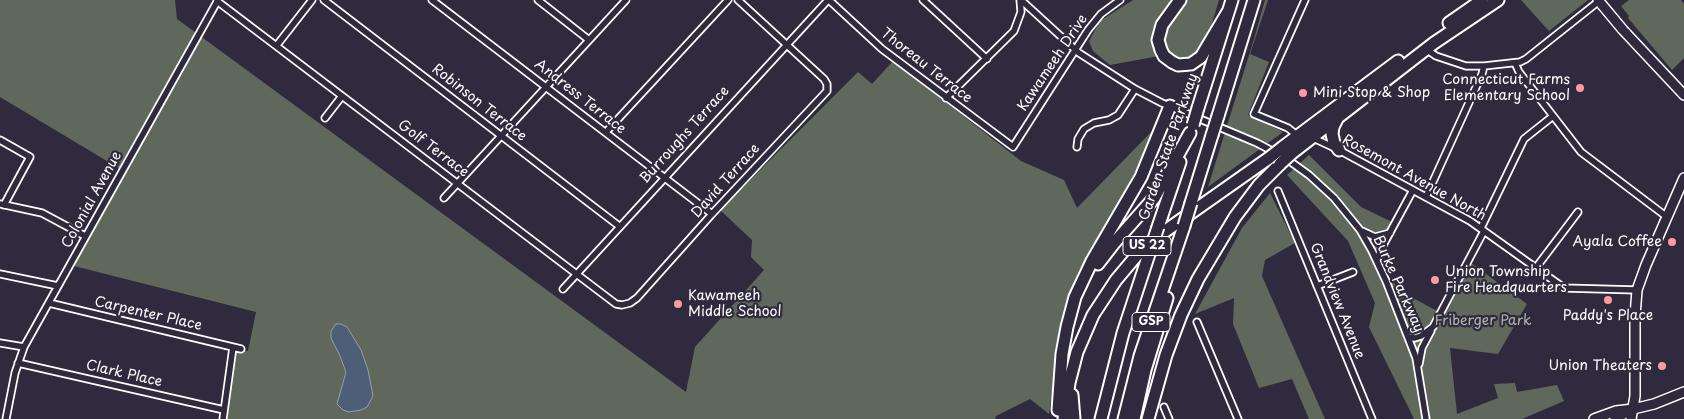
<!DOCTYPE html>
<html>
<head>
<meta charset="utf-8">
<style>
	body { margin:0 }
	canvas { display:block; background:#2f2a3d }
</style>
</head>
<body>
<canvas width="1684" height="419"></canvas>
<script>
const ctx = document.querySelector('canvas').getContext('2d');
ctx.lineJoin = 'round';
function fill(path, color) {
  ctx.fillStyle = color;
  ctx.fill(path, 'evenodd');
}
function toPath(rows) {
  const path = new Path2D();
  for (const r of rows) {
    path.moveTo(r[0], r[1]);
    for (let i = 2; i < r.length; i += 2) path.lineTo(r[i], r[i + 1]);
  }
  return path;
}
function stroke(path, color, width, dash) {
  ctx.strokeStyle = color;
  ctx.lineWidth = width;
  ctx.lineCap = dash ? 'butt' : 'round';
  ctx.setLineDash(dash || []);
  ctx.stroke(path);
}
function label(font, color, halo, rows, align = 'center') {
  ctx.font = font + ' "Playpen Sans",sans-serif';
  ctx.lineWidth = 4.5;
  ctx.setLineDash([]);
  ctx.textBaseline = 'middle';
  ctx.strokeStyle = halo;
  ctx.fillStyle = color;
  for (const [text, x, y, turn = 0] of rows) {
    ctx.save();
    ctx.translate(x, y);
    ctx.rotate((+turn || 0) * Math.PI / 180);
    ctx.textAlign = isNaN(turn) ? turn : align;
    if (halo) ctx.strokeText(text, 0, 0);
    ctx.fillText(text, 0, 0);
    ctx.restore();
  }
}
const green = toPath([
	[0,0,175,0,177,19,686,392,695,347,764,270,751,257,752,240,720,210,858,72,872,84,893,61,1021,161,1064,180,1077,208,1159,124,1121,200,1079,270,1062,316,1049,414,1030,399,996,416,995,419,224,419,234,348,248,351,256,312,70,265,122,170,0,97],
	[1133,0,1219,0,1206,43,1199,53,1189,58,1159,56,1110,65,1093,51,1089,41,1100,21],
	[1265,0,1268,0,1250,54,1269,62,1248,115,1283,132,1208,187,1254,39],
	[1521,0,1588,0,1549,31],
	[1629,0,1681,0,1684,4,1684,58,1672,70,1628,18,1629,16,1621,6],
	[1309,155,1361,207,1394,223,1376,256,1381,273,1413,298,1439,312,1467,260,1527,304,1498,354,1450,348,1457,414,1498,398,1494,384,1515,383,1517,392,1557,385,1564,401,1522,419,1414,419,1369,327,1375,303,1348,241,1287,175],
	[1270,193,1295,243,1265,260,1262,276,1325,419,1309,419,1292,379,1259,388,1233,324,1234,298,1195,314,1242,228]
]);
const water = toPath([
	[336,324,341,324,347,327,361,350,368,370,373,396,367,407,361,410,349,412,343,410,337,404,346,372,340,356,331,338,331,331,336,324]
]);
const street = toPath([
	[324,0,619,226],
	[432,0,712,214],
	[538,0,589,40],
	[829,0,882,49,1013,147,1088,30,1101,14,1120,0],
	[923,0,987,59],
	[1021,0,1079,53,1135,89,1162,103,1257,143,1276,153],
	[217,1,616,304,622,305,630,303,637,298,712,214,827,91,827,84,824,79,738,0],
	[277,45,312,0],
	[1426,49,1436,56,1466,66,1484,66,1520,62,1526,59,1599,1],
	[1515,63,1519,72,1581,152,1667,217],
	[946,98,1014,31,1021,12,1020,0],
	[325,118,342,96],
	[606,132,728,0],
	[1298,136,1288,128,1254,114,1305,0],
	[1311,137,1339,150,1470,221,1564,288,1637,290],
	[0,140,30,157,4,205],
	[1077,147,1078,139,1084,129,1094,123,1109,120,1118,115,1135,89],
	[1284,157,1309,175,1334,198,1360,230,1372,251,1386,281,1416,358,1426,419],
	[1278,191,1372,419],
	[1426,197,1482,74,1484,66],
	[444,198,626,0],
	[0,204,42,213,85,236],
	[1481,228,1524,139,1553,116],
	[1362,231,1375,237,1390,233],
	[1377,260,1381,249,1413,190],
	[1535,269,1578,212],
	[0,274,58,286],
	[1317,286,1353,272],
	[563,289,828,0],
	[49,303,241,349],
	[1197,322,1238,419],
	[1408,337,1415,338,1421,336,1433,327,1484,231],
	[0,343,24,347],
	[18,363,224,410],
	[1419,364,1422,348,1431,331],
	[1164,407,1169,419],
	[6,419,15,373,24,347,218,0],
	[223,419,233,347]
]);
const secondary = toPath([
	[1598,0,1623,30,1684,95],
	[1631,419,1635,396,1635,316,1637,290,1646,265,1684,178]
]);
const primary = toPath([
	[1594,419,1616,411,1633,409,1654,404,1684,392],
	[1615,419,1629,411]
]);
const highway = toPath([
	[1180,0,1162,25,1158,40,1161,50,1164,56,1172,62,1178,65,1191,64,1201,57,1229,10],
	[1449,23,1482,0],
	[1198,108,1232,0],
	[1218,116,1254,0],
	[1338,117,1333,127,1332,134,1334,143,1339,150],
	[1283,147,1398,61],
	[1292,153,1434,43,1498,0],
	[1191,203,1212,135],
	[1158,227,1180,162],
	[1098,264,1115,242,1154,198,1190,133],
	[1072,395,1074,419],
	[1058,410,1062,354,1067,327,1075,297,1092,261,1141,177,1170,106],
	[1064,419,1069,383,1077,352,1093,315,1116,280,1137,255,1161,234,1269,158],
	[1101,419,1123,333,1149,254],
	[1124,419,1140,356,1184,226],
	[1134,419,1145,370,1167,298],
	[1148,419,1166,355,1181,315,1198,279,1235,217,1259,185,1280,164]
]);
const highwayBridge = toPath([
	[1193,125,1198,108],
	[1212,135,1218,116],
	[1269,158,1283,147],
	[1280,164,1292,153],
	[1184,226,1191,203],
	[1149,254,1158,227]
]);
const markers = [
	[1580,88,5,"#ff9aa2"],
	[1303,93,5,"#ff9aa2"],
	[1672,242,5,"#ff9aa2"],
	[1435,280,5,"#ff9aa2"],
	[1608,300,5,"#ff9aa2"],
	[678,304,5,"#ff9aa2"],
	[1662,366,5,"#ff9aa2"]
];
const shields = [
	[1147,246,48],
	[1151,322,38]
];
const shieldNames = [
	["US 22",1147,246],
	["GSP",1151,322]
];
const streetNames = [
	["Kawameeh Drive",1053,63,-56],
	["Thoreau Terrace",926,66,38],
	["Andress Terrace",580,97,38],
	["Robinson Terrace",479,103,38],
	["Burroughs Terrace",685,135,-48],
	["Garden State Parkway",1169,147,-71],
	["Golf Terrace",433,149,37],
	["Rosemont Avenue North",1414,178,29],
	["David Terrace",726,181,-48],
	["Colonial Avenue",92,200,-61],
	["Burke Parkway",1398,284,66],
	["Grandview Avenue",1337,301,68],
	["Carpenter Place",148,314,13],
	["Clark Place",124,374,13]
];
const poiNames = [
	["Connecticut Farms",1570,80],
	["Elementary School",1570,96],
	["Mini Stop & Shop",1313,93,"left"],
	["Ayala Coffee",1662,242],
	["Union Township",1445,272,"left"],
	["Fire Headquarters",1445,288,"left"],
	["Kawameeh",688,296,"left"],
	["Middle School",688,312,"left"],
	["Paddy's Place",1608,316,"center"],
	["Union Theaters",1652,366]
];
const parkNames = [
	["Friberger Park",1483,321]
];
fill(green, '#60685c');
fill(water, '#4c5f77');
stroke(water, '#949fad', 1);
stroke(street, '#fff', 9);
stroke(secondary, '#fff', 12);
stroke(primary, '#fff', 12);
stroke(highway, '#fff', 15);
stroke(street, '#2f2a3d', 5.5);
stroke(secondary, '#2f2a3d', 9);
stroke(primary, '#2f2a3d', 9);
stroke(highway, '#2f2a3d', 11);
stroke(highwayBridge, '#fff', 15, []);
stroke(highwayBridge, '#2f2a3d', 11);
for (const [x, y, r, color] of markers) {
  const dot = new Path2D();
  dot.arc(x, y, r, 0, 2 * Math.PI);
  ctx.fillStyle = color;
  ctx.fill(dot);
  stroke(dot, '#2f2a3d', 2);
}
for (const [x, y, w] of shields) {
  const box = new Path2D();
  box.roundRect(x - w / 2, y - 9.5, w, 19, 4);
  ctx.fillStyle = '#2f2a3d';
  ctx.fill(box);
  stroke(box, '#fff', 1);
}
label('bold 12px', '#fff', null, shieldNames);
label('14px', '#fff', '#2f2a3d', streetNames);
label('14px', '#fff', '#2f2a3d', poiNames, 'right');
label('14px', '#b0b4ae', '#2f2a3d', parkNames);
</script>
</body>
</html>
